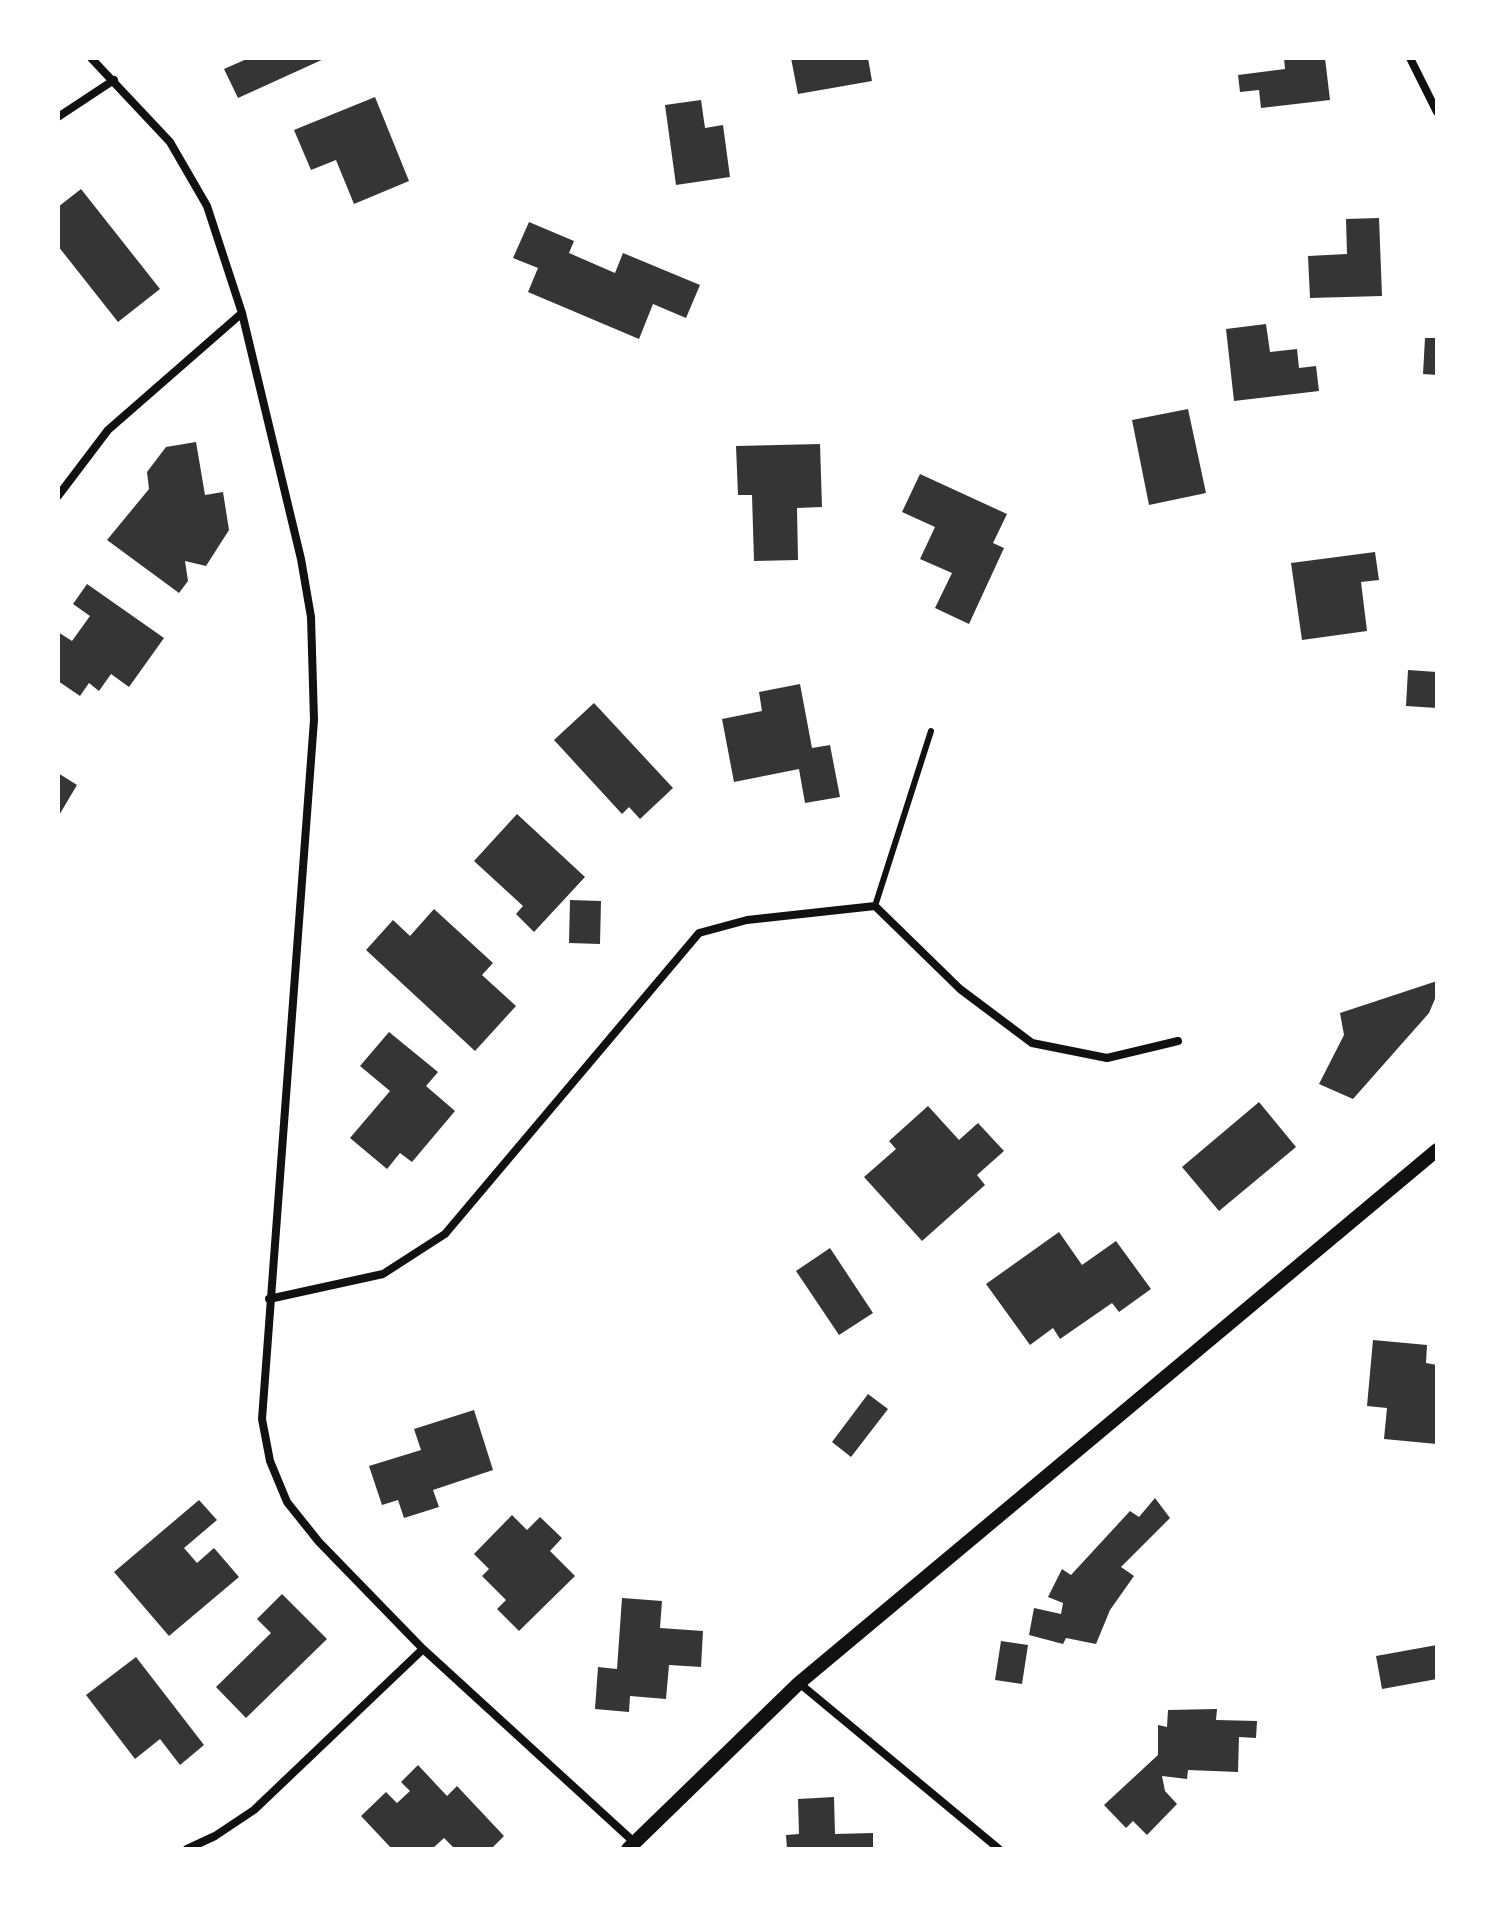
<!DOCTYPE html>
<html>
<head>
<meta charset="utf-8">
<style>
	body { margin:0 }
	#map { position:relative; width:1495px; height:1907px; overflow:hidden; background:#fff; font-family:Arial,sans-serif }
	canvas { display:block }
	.frame { position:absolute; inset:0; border:60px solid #fff; pointer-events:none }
</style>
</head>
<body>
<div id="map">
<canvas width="1495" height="1907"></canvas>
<div class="frame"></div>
</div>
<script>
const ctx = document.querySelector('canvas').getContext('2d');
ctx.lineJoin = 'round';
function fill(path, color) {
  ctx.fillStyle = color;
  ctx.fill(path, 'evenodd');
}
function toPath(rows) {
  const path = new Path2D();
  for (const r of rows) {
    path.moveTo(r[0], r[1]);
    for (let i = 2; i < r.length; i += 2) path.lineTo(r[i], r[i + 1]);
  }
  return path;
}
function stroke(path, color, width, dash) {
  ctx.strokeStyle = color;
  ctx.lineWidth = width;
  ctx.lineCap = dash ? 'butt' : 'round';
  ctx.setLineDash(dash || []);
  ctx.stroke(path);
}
const building = toPath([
	[249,58,326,58,238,98,224,69],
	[791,58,868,58,872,81,798,94],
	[1284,58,1325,58,1330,100,1261,108,1259,90,1240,92,1238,75,1285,69],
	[375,97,409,181,354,204,336,160,311,170,294,130],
	[701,100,705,128,723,125,730,177,676,185,665,105],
	[81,189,160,289,118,322,58,246,58,207],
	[1379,218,1382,296,1310,298,1308,256,1347,254,1346,219],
	[529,222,574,241,569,253,615,273,623,253,700,285,686,318,653,304,639,339,528,292,538,268,513,258],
	[1266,324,1270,352,1297,349,1299,368,1316,366,1319,391,1234,401,1226,329],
	[1425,338,1437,338,1437,375,1423,374],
	[1188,409,1206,493,1149,505,1132,420],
	[196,442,205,495,223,492,229,530,206,566,185,561,188,581,179,593,107,540,149,489,147,472,166,447],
	[820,444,822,507,797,508,798,560,754,561,752,495,738,495,736,446],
	[920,474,1007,514,993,543,1004,548,969,624,935,608,952,573,920,559,935,527,902,512],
	[1375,552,1379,580,1361,582,1367,631,1302,640,1291,563],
	[87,584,164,638,129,687,111,674,99,691,89,683,80,696,58,681,58,632,72,641,90,616,73,604],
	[1408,670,1437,672,1437,708,1406,706],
	[800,684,812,748,830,745,840,797,805,803,799,769,734,782,722,719,762,711,759,692],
	[594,703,673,788,640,819,629,807,622,814,554,740],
	[58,773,77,785,58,817],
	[517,814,585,877,534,932,516,914,523,906,474,861],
	[570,900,601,901,600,944,569,943],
	[434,909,493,963,482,975,516,1006,475,1051,366,950,393,920,410,936],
	[1437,981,1437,994,1429,1013,1353,1099,1319,1084,1344,1035,1340,1013],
	[389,1032,438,1072,426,1086,455,1111,412,1162,400,1153,387,1169,350,1138,390,1091,360,1066],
	[1259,1102,1296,1147,1219,1211,1182,1167],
	[928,1106,959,1140,978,1123,1004,1151,977,1175,985,1185,922,1241,864,1177,896,1149,889,1141],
	[1059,1232,1082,1265,1116,1241,1151,1289,1119,1312,1112,1303,1060,1339,1053,1328,1030,1345,986,1284],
	[830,1248,873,1313,839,1335,796,1271],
	[1373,1340,1427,1345,1426,1363,1437,1365,1437,1444,1384,1439,1387,1408,1367,1406],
	[868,1394,888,1409,851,1457,832,1442],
	[474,1410,493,1470,433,1490,439,1507,404,1518,398,1500,382,1505,369,1466,421,1450,414,1429],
	[1155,1498,1170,1518,1121,1567,1134,1576,1110,1610,1096,1644,1066,1638,1063,1644,1029,1635,1034,1608,1061,1614,1063,1603,1048,1597,1062,1569,1071,1575,1130,1511,1139,1517],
	[199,1500,217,1520,184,1548,197,1563,214,1548,239,1577,169,1636,114,1572],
	[512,1515,527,1530,540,1517,562,1538,550,1551,575,1576,519,1631,497,1609,506,1600,482,1576,489,1569,474,1554],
	[282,1594,327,1639,246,1718,216,1687,271,1633,257,1619],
	[622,1598,662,1601,660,1628,703,1631,701,1667,669,1665,666,1699,630,1696,629,1712,595,1709,598,1667,617,1669],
	[1001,1641,1028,1645,1022,1684,995,1680],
	[1437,1645,1437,1679,1382,1689,1376,1656],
	[136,1657,204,1745,180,1765,160,1739,135,1759,86,1695],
	[1217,1709,1216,1720,1257,1721,1256,1738,1239,1737,1238,1772,1188,1770,1187,1779,1162,1776,1165,1791,1177,1804,1147,1835,1133,1821,1126,1828,1104,1805,1158,1755,1158,1725,1167,1727,1168,1710],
	[418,1765,447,1796,457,1786,504,1836,491,1849,455,1849,444,1838,432,1849,392,1849,361,1816,386,1792,397,1803,410,1791,401,1782],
	[834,1797,835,1834,873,1833,873,1849,787,1849,786,1835,799,1834,798,1799]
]);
const service = toPath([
	[875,906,931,731]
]);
const minor = toPath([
	[91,58,170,142,207,206,242,313,301,559,311,617,314,720,262,1419,270,1461,287,1502,319,1542,423,1649,634,1842],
	[1410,58,1437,112],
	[58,117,114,80],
	[58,496,108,430,242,313],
	[269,1299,383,1274,445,1234,699,933,747,920,875,906,960,989,1032,1043,1107,1058,1178,1041],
	[799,1683,999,1849],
	[187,1849,215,1836,254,1810,423,1649]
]);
const tertiary = toPath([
	[628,1849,799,1683,1437,1150]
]);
fill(building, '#353535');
stroke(service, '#111', 6);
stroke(minor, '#111', 8);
stroke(tertiary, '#111', 14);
</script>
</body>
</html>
